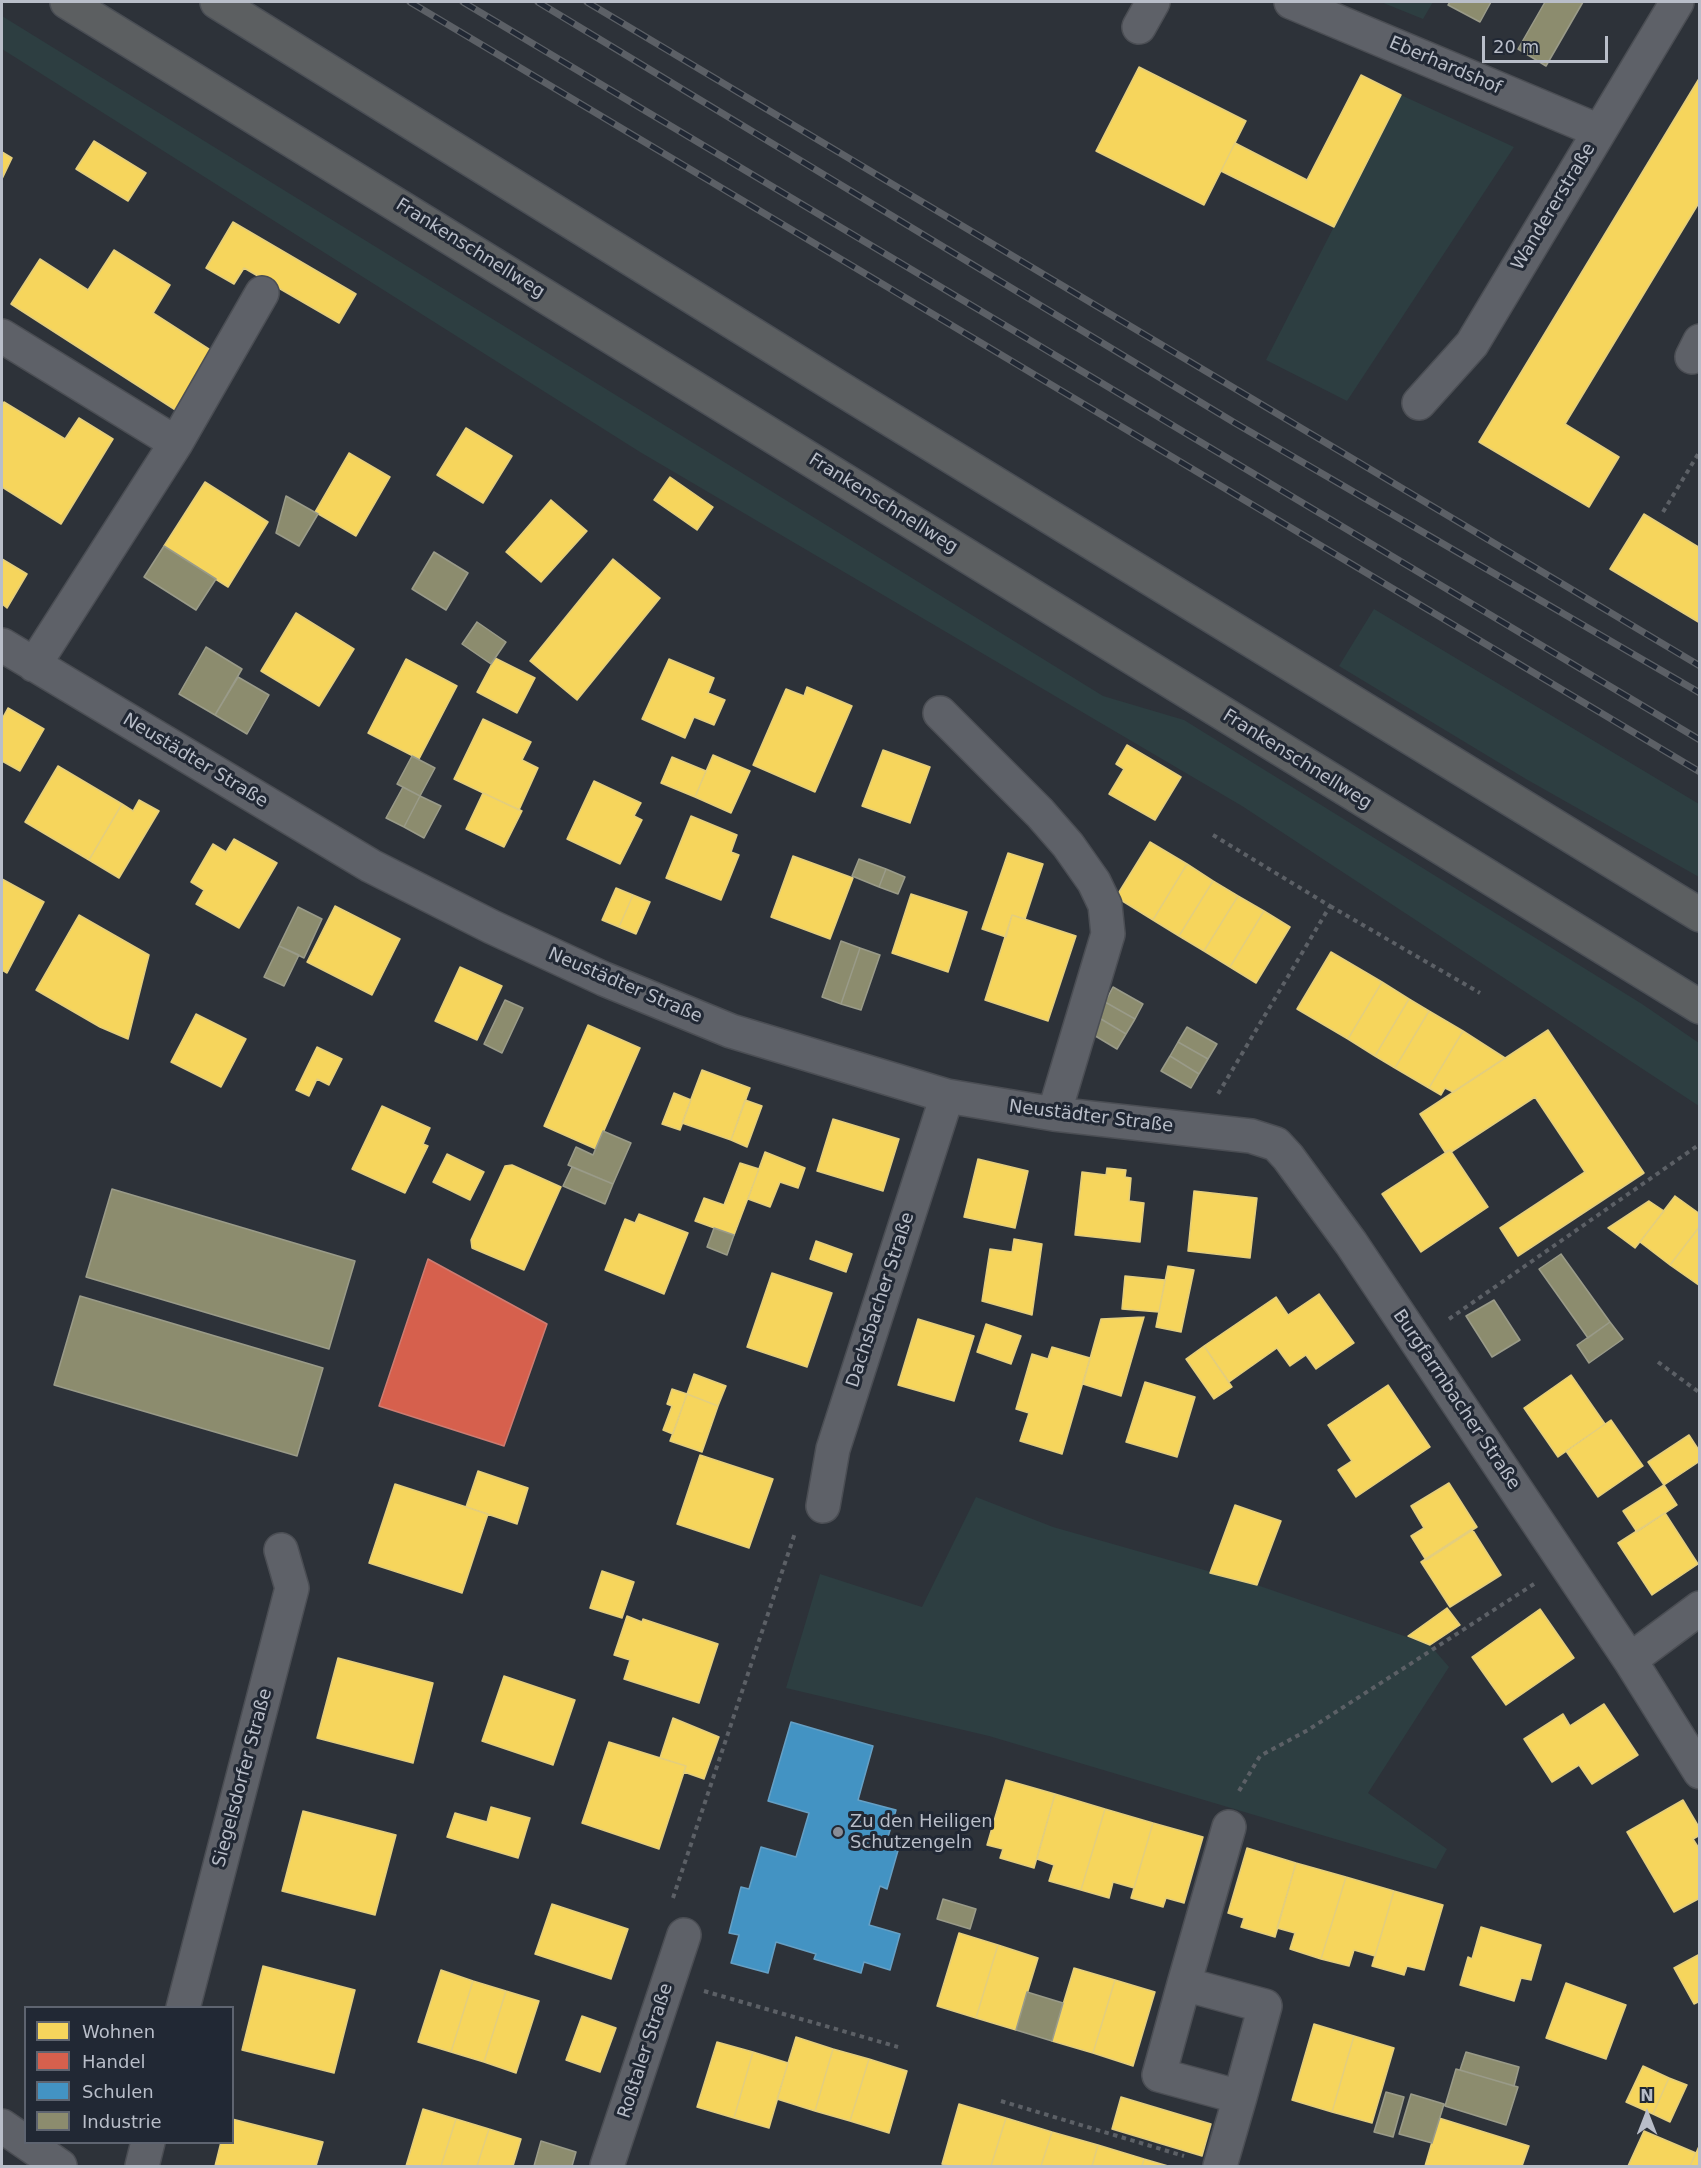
<!DOCTYPE html>
<html>
<head>
<meta charset="utf-8">
<style>
	body { margin:0 }
	#map { position:relative; width:1701px; height:2168px; overflow:hidden; background:#2d3239; font-family:"DejaVu Sans",sans-serif }
	canvas { display:block }
	.frame { position:absolute; inset:0; border:3px solid #b9bec9; pointer-events:none }
	.legend { position:absolute; left:24px; top:2006px; width:210px; height:138px; box-sizing:border-box; background:#212834; border:2px solid #5e6470; margin:0; padding:8px 10px; list-style:none; font-size:18px; color:#b9bec9 }
	.legend li { display:flex; align-items:center; gap:12px; height:30px }
	.legend b { width:30px; border:2px solid #5e6470 }
	.north { position:absolute; left:1617px; top:2084px; width:60px; height:60px; -webkit-text-stroke:4px #212834; paint-order:stroke; rotate:0deg; font-size:16px; font-weight:700; line-height:24px; text-align:center; color:#b9bec9 }
	.north::after { content:''; display:block; margin:auto; width:21px; height:27px; background:#b9bec9; clip-path:polygon(50% 0,100% 100%,50% 72%,0 100%) }
	.scale { position:absolute; left:1482px; top:36px; width:126px; height:27px; box-sizing:border-box; border:3px solid #b9bec9; border-top:0; padding-left:8px; font-size:18px; line-height:21px; white-space:nowrap; color:#b9bec9; -webkit-text-stroke:4px #212834; paint-order:stroke }
</style>
</head>
<body>
<div id="map">
<canvas width="1701" height="2168"></canvas>
<div class="frame"></div>
<ul class="legend">
<li><b style="height:16px;background:#f6d55c"></b>Wohnen</li>
<li><b style="height:16px;background:#d6604d"></b>Handel</li>
<li><b style="height:16px;background:#4393c3"></b>Schulen</li>
<li><b style="height:16px;background:#8c8c6e"></b>Industrie</li>
</ul>
<div class="north">N</div>
<div class="scale">20 m</div>
</div>
<script>
const ctx = document.querySelector('canvas').getContext('2d');
ctx.lineJoin = 'round';
function fill(path, color) {
  ctx.fillStyle = color;
  ctx.fill(path, 'evenodd');
}
function toPath(rows) {
  const path = new Path2D();
  for (const r of rows) {
    path.moveTo(r[0], r[1]);
    for (let i = 2; i < r.length; i += 2) path.lineTo(r[i], r[i + 1]);
  }
  return path;
}
function stroke(path, color, width, dash) {
  ctx.strokeStyle = color;
  ctx.lineWidth = width;
  ctx.lineCap = dash ? 'butt' : 'round';
  ctx.setLineDash(dash || []);
  ctx.stroke(path);
}
function label(font, color, halo, rows, align = 'center') {
  ctx.font = font + ' "DejaVu Sans",sans-serif';
  ctx.lineWidth = 6;
  ctx.setLineDash([]);
  ctx.textBaseline = 'middle';
  ctx.strokeStyle = halo;
  ctx.fillStyle = color;
  for (const [text, x, y, turn = 0] of rows) {
    ctx.save();
    ctx.translate(x, y);
    ctx.rotate((+turn || 0) * Math.PI / 180);
    ctx.textAlign = isNaN(turn) ? turn : align;
    if (halo) ctx.strokeText(text, 0, 0);
    ctx.fillText(text, 0, 0);
    ctx.restore();
  }
}
const green = toPath([
	[1381,2,1433,2,1423,19],
	[2,16,1103,696,1184,720,1642,1004,1699,1043,1699,1106,1242,806,640,452,2,49],
	[1401,95,1514,147,1347,401,1266,360],
	[1374,609,1699,804,1699,877,1526,779,1339,666],
	[976,1497,1053,1527,1257,1585,1430,1645,1449,1667,1368,1793,1447,1849,1436,1869,989,1736,786,1688,820,1574,922,1607]
]);
const homes = toPath([
	[1139,67,1246,121,1204,205,1096,151,1139,67],
	[1361,75,1401,95,1334,227,1221,171,1235,143,1307,180,1361,75],
	[1700,77,1700,201,1565,424,1619,457,1589,507,1479,442,1700,77],
	[94,141,146,173,128,201,76,169,94,141],
	[2,152,12,158,2,179,2,152],
	[233,222,356,294,339,323,244,268,234,284,206,268,233,222],
	[114,250,170,285,153,313,215,353,177,411,11,304,40,259,88,290,114,250],
	[4,402,65,439,79,418,113,439,61,524,2,487,2,405,4,402],
	[466,428,512,456,483,503,437,475,466,428],
	[349,453,390,477,356,536,315,512,349,453],
	[670,477,713,507,697,530,654,500,670,477],
	[205,482,268,522,228,587,164,546,205,482],
	[551,500,587,531,541,582,506,552,551,500],
	[1644,514,1700,548,1700,623,1610,569,1644,514],
	[2,559,27,574,7,608,2,604,2,559],
	[613,559,660,598,577,700,530,661,613,559],
	[296,613,354,649,319,706,261,671,296,613],
	[495,658,535,678,517,713,477,692,495,658],
	[406,659,457,686,419,759,368,733,406,659],
	[669,659,714,678,708,693,725,700,714,725,694,717,685,738,642,719,669,659],
	[807,687,852,706,815,792,753,765,786,689,804,696,807,687],
	[8,708,44,729,20,771,2,761,2,719,8,708],
	[483,719,531,742,522,760,538,768,519,810,454,779,483,719],
	[1127,745,1181,777,1155,820,1109,794,1124,769,1116,764,1127,745],
	[883,750,930,767,910,823,862,806,883,750],
	[713,755,750,771,731,813,695,797,713,755],
	[672,757,706,771,695,797,661,783,672,757],
	[58,766,122,804,89,860,25,822,58,766],
	[594,781,641,803,634,816,642,820,620,864,567,839,594,781],
	[483,793,522,811,504,847,466,829,483,793],
	[139,800,159,811,119,878,89,860,122,804,133,811,139,800],
	[691,816,737,835,731,852,739,855,721,900,666,878,691,816],
	[234,839,277,863,239,928,196,904,204,890,191,882,213,844,226,852,234,839],
	[1150,842,1187,864,1153,920,1116,897,1150,842],
	[1008,853,1043,864,1025,919,1012,915,1006,937,982,929,1008,853],
	[793,856,853,878,830,939,771,917,793,856],
	[1187,864,1213,881,1179,936,1153,920,1187,864],
	[2,879,44,902,7,973,2,970,2,879],
	[1213,881,1238,896,1204,951,1179,936,1213,881],
	[616,888,633,895,619,927,602,920,616,888],
	[911,894,967,912,948,972,892,953,911,894],
	[633,895,650,902,636,934,619,927,633,895],
	[1238,896,1264,911,1230,967,1204,951,1238,896],
	[335,906,400,939,372,995,307,962,335,906],
	[1264,911,1290,927,1256,983,1230,967,1264,911],
	[79,915,149,955,128,1039,100,1027,36,990,79,915],
	[1012,915,1076,936,1048,1021,985,1000,1012,915],
	[1331,952,1382,982,1348,1039,1297,1009,1331,952],
	[460,967,502,986,477,1040,435,1021,460,967],
	[1382,982,1409,999,1375,1056,1348,1039,1382,982],
	[1409,999,1429,1011,1395,1068,1375,1056,1409,999],
	[1429,1011,1463,1031,1429,1088,1395,1068,1429,1011],
	[196,1014,246,1039,221,1087,171,1062,196,1014],
	[588,1025,640,1048,596,1149,544,1126,588,1025],
	[1548,1030,1644,1173,1518,1256,1500,1228,1585,1172,1535,1097,1451,1152,1450,1150,1445,1152,1420,1114,1548,1030],
	[1463,1031,1505,1058,1453,1092,1445,1088,1441,1095,1429,1088,1463,1031],
	[317,1047,342,1059,329,1085,317,1079,309,1096,296,1090,317,1047],
	[702,1070,750,1088,731,1140,682,1123,702,1070],
	[674,1093,691,1100,680,1130,662,1124,674,1093],
	[745,1100,762,1106,747,1147,731,1140,745,1100],
	[382,1106,430,1128,423,1144,428,1146,405,1193,352,1169,382,1106],
	[833,1119,899,1139,883,1191,817,1171,833,1119],
	[1450,1150,1488,1207,1421,1252,1382,1194,1450,1150],
	[765,1152,805,1168,798,1188,780,1182,770,1207,748,1199,765,1152],
	[447,1154,484,1172,470,1200,433,1182,447,1154],
	[978,1159,1028,1171,1015,1228,964,1217,978,1159],
	[740,1163,759,1169,734,1235,695,1221,704,1198,724,1205,740,1163],
	[512,1165,561,1187,524,1270,472,1248,471,1240,505,1166,512,1165],
	[1107,1168,1126,1170,1125,1177,1131,1178,1129,1201,1144,1203,1140,1242,1075,1235,1082,1172,1106,1175,1107,1168],
	[1194,1191,1257,1198,1250,1258,1188,1251,1194,1191],
	[1675,1196,1700,1214,1700,1226,1670,1265,1640,1242,1675,1196],
	[1649,1201,1664,1211,1635,1248,1608,1228,1649,1201],
	[639,1214,688,1233,664,1294,605,1270,625,1219,635,1223,639,1214],
	[1700,1226,1700,1286,1670,1265,1700,1226],
	[1014,1239,1042,1244,1032,1315,982,1301,990,1249,1012,1252,1014,1239],
	[816,1241,852,1254,846,1272,810,1259,816,1241],
	[1168,1266,1194,1270,1181,1332,1156,1327,1168,1266],
	[772,1273,832,1293,807,1367,747,1347,772,1273],
	[1125,1276,1165,1280,1159,1312,1122,1309,1125,1276],
	[1319,1294,1354,1343,1316,1369,1306,1355,1290,1366,1277,1348,1229,1382,1204,1346,1276,1297,1288,1315,1319,1294],
	[1144,1317,1121,1396,1083,1384,1101,1319,1144,1317],
	[918,1319,974,1336,954,1401,898,1385,918,1319],
	[986,1324,1021,1336,1011,1364,977,1352,986,1324],
	[1204,1346,1232,1387,1214,1399,1186,1359,1204,1346],
	[1052,1347,1090,1358,1062,1454,1020,1441,1029,1413,1016,1409,1032,1354,1048,1359,1052,1347],
	[694,1374,726,1386,718,1406,687,1394,694,1374],
	[1571,1375,1605,1424,1558,1457,1524,1408,1571,1375],
	[1145,1382,1195,1397,1177,1457,1126,1442,1145,1382],
	[1388,1385,1430,1447,1356,1497,1338,1470,1352,1461,1328,1425,1388,1385],
	[672,1389,687,1394,673,1434,663,1430,672,1406,667,1404,672,1389],
	[687,1394,718,1406,702,1452,670,1441,687,1394],
	[1611,1420,1643,1466,1598,1497,1566,1451,1611,1420],
	[1689,1435,1700,1452,1700,1461,1664,1485,1648,1462,1689,1435],
	[700,1455,773,1479,749,1548,677,1524,700,1455],
	[478,1471,528,1488,517,1524,466,1507,478,1471],
	[1449,1483,1477,1527,1426,1560,1411,1536,1424,1528,1411,1506,1449,1483],
	[395,1484,488,1514,462,1593,369,1563,395,1484],
	[1664,1485,1677,1505,1637,1532,1623,1511,1664,1485],
	[1235,1505,1281,1521,1257,1585,1210,1573,1235,1505],
	[1665,1513,1698,1564,1652,1595,1618,1543,1665,1513],
	[1472,1529,1501,1575,1450,1607,1421,1562,1472,1529],
	[602,1571,634,1582,622,1618,590,1608,602,1571],
	[1447,1608,1460,1625,1430,1645,1408,1636,1447,1608],
	[1540,1609,1574,1658,1506,1705,1472,1657,1540,1609],
	[627,1616,642,1622,643,1619,718,1644,699,1703,624,1679,630,1660,614,1655,627,1616],
	[338,1658,433,1683,413,1763,317,1738,338,1658],
	[504,1676,575,1700,553,1765,482,1741,504,1676],
	[1604,1704,1638,1755,1592,1784,1579,1765,1552,1782,1524,1739,1563,1714,1570,1726,1604,1704],
	[673,1718,719,1737,704,1779,684,1772,686,1766,660,1758,673,1718],
	[609,1742,686,1766,659,1849,582,1823,609,1742],
	[1006,1780,1055,1794,1034,1868,1000,1858,1003,1849,987,1845,1006,1780],
	[1055,1794,1105,1809,1081,1890,1049,1881,1054,1865,1037,1859,1055,1794],
	[1683,1800,1700,1829,1700,1835,1693,1839,1700,1850,1700,1898,1674,1912,1627,1832,1683,1800],
	[491,1807,530,1818,518,1858,447,1837,455,1813,487,1822,491,1807],
	[1105,1809,1153,1823,1134,1888,1113,1882,1109,1898,1081,1890,1105,1809],
	[303,1811,396,1835,375,1915,282,1891,303,1811],
	[1153,1823,1203,1837,1184,1903,1166,1898,1163,1907,1131,1898,1153,1823],
	[1247,1848,1296,1863,1275,1937,1241,1927,1244,1918,1228,1913,1247,1848],
	[1296,1863,1346,1877,1321,1959,1290,1949,1295,1933,1277,1928,1296,1863],
	[1346,1877,1394,1891,1375,1956,1354,1950,1349,1966,1321,1959,1346,1877],
	[1394,1891,1443,1905,1424,1970,1407,1966,1404,1975,1372,1966,1394,1891],
	[552,1904,628,1929,611,1979,535,1954,552,1904],
	[1481,1927,1541,1945,1531,1980,1521,1978,1514,2001,1460,1985,1468,1957,1472,1959,1481,1927],
	[959,1933,998,1945,976,2018,937,2006,959,1933],
	[998,1945,1038,1958,1016,2030,976,2018,998,1945],
	[1700,1954,1700,2001,1694,2004,1674,1968,1700,1954],
	[263,1966,355,1990,334,2073,242,2050,263,1966],
	[1074,1968,1115,1980,1093,2053,1052,2041,1074,1968],
	[441,1970,473,1981,451,2052,418,2042,441,1970],
	[1115,1980,1155,1992,1133,2066,1093,2053,1115,1980],
	[473,1981,506,1991,484,2062,451,2052,473,1981],
	[1566,1983,1626,2005,1606,2059,1546,2038,1566,1983],
	[506,1991,539,2001,516,2073,484,2062,506,1991],
	[582,2016,616,2028,600,2072,566,2060,582,2016],
	[1314,2024,1354,2036,1332,2112,1292,2100,1314,2024],
	[1354,2036,1394,2048,1372,2123,1332,2112,1354,2036],
	[796,2037,833,2049,815,2111,777,2099,796,2037],
	[717,2042,753,2052,734,2118,697,2107,717,2042],
	[833,2049,869,2059,850,2121,815,2111,833,2049],
	[753,2052,788,2063,769,2128,734,2118,753,2052],
	[869,2059,907,2071,889,2133,850,2121,869,2059],
	[1643,2066,1669,2078,1653,2114,1626,2102,1643,2066],
	[1669,2078,1687,2085,1670,2122,1653,2114,1669,2078],
	[1121,2097,1211,2124,1202,2156,1112,2129,1121,2097],
	[959,2104,1006,2118,991,2166,949,2166,942,2164,959,2104],
	[423,2109,456,2119,441,2166,406,2166,423,2109],
	[1006,2118,1052,2132,1041,2166,991,2166,1006,2118],
	[1439,2118,1529,2146,1522,2166,1425,2166,1439,2118],
	[232,2119,323,2142,316,2166,215,2166,221,2142,232,2142,232,2119],
	[456,2119,489,2129,477,2166,441,2166,456,2119],
	[489,2129,521,2139,513,2166,477,2166,489,2129],
	[1644,2131,1696,2153,1690,2166,1628,2166,1644,2131],
	[1052,2132,1098,2145,1092,2166,1041,2166,1052,2132],
	[1700,2144,1700,2166,1690,2166,1696,2153,1700,2144],
	[1098,2145,1144,2159,1142,2166,1092,2166,1098,2145],
	[1144,2159,1168,2166,1170,2166,1142,2166,1144,2159]
]);
const shops = toPath([
	[428,1259,547,1324,504,1446,379,1406,428,1259]
]);
const schools = toPath([
	[791,1722,873,1746,858,1800,896,1810,888,1837,901,1840,887,1889,880,1886,869,1925,900,1934,890,1970,864,1962,861,1973,814,1959,816,1954,776,1942,768,1973,731,1963,739,1935,729,1933,741,1887,749,1889,761,1847,796,1857,809,1813,768,1801,791,1722]
]);
const industry = toPath([
	[1450,2,1491,2,1480,22,1448,5,1450,2],
	[1545,2,1583,2,1546,66,1518,49,1545,2],
	[286,496,318,514,299,546,276,533,286,496],
	[164,546,216,579,196,610,144,577,164,546],
	[434,552,468,573,446,610,412,589,434,552],
	[477,622,506,642,491,664,462,644,477,622],
	[206,647,242,669,215,715,179,694,206,647],
	[238,677,269,695,247,734,215,715,238,677],
	[412,756,435,768,420,796,397,784,412,756],
	[403,787,420,796,404,827,386,818,403,787],
	[420,796,441,806,424,838,404,827,420,796],
	[859,859,886,869,879,887,852,876,859,859],
	[886,869,905,877,898,894,879,887,886,869],
	[298,907,322,919,304,958,279,946,298,907],
	[841,941,860,948,841,1004,822,997,841,941],
	[279,946,299,955,284,986,264,977,279,946],
	[860,948,880,955,861,1010,841,1004,860,948],
	[1113,987,1143,1004,1135,1019,1105,1002,1113,987],
	[505,1000,523,1008,502,1053,484,1044,505,1000],
	[1105,1002,1135,1019,1126,1034,1096,1016,1105,1002],
	[1096,1016,1126,1034,1117,1049,1087,1031,1096,1016],
	[1187,1027,1217,1044,1208,1059,1178,1042,1187,1027],
	[1178,1042,1208,1059,1199,1074,1170,1056,1178,1042],
	[1170,1056,1199,1074,1191,1088,1161,1071,1170,1056],
	[603,1131,631,1143,613,1184,568,1165,576,1147,593,1155,603,1131],
	[572,1167,613,1184,605,1204,563,1186,572,1167],
	[112,1189,355,1261,329,1349,86,1277,112,1189],
	[714,1228,734,1235,727,1255,707,1247,714,1228],
	[1561,1254,1610,1322,1588,1338,1539,1269,1561,1254],
	[80,1296,323,1368,297,1456,54,1385,80,1296],
	[1494,1300,1520,1340,1492,1357,1466,1316,1494,1300],
	[1610,1322,1623,1339,1589,1363,1577,1345,1610,1322],
	[943,1899,976,1909,970,1929,937,1919,943,1899],
	[1027,1992,1063,2003,1052,2041,1016,2030,1027,1992],
	[1466,2052,1519,2067,1514,2086,1460,2070,1466,2052],
	[1456,2069,1518,2087,1506,2125,1445,2106,1456,2069],
	[1386,2092,1404,2097,1393,2137,1374,2132,1386,2092],
	[1411,2094,1444,2104,1432,2143,1399,2134,1411,2094],
	[541,2141,576,2152,572,2166,534,2166,541,2141]
]);
const path = toPath([
	[1663,512,1700,451],
	[1213,835,1330,906,1218,1094],
	[1330,906,1480,993],
	[1449,1319,1700,1144],
	[1658,1362,1700,1393],
	[1239,1791,1260,1756,1308,1730,1534,1584],
	[673,1898,795,1533],
	[704,1991,898,2047],
	[1001,2101,1184,2156]
]);
const minor = toPath([
	[1291,2,1599,131],
	[1139,27,1153,2],
	[2,336,176,443,34,665],
	[1692,357,1700,341],
	[1419,403,1472,344,1677,2],
	[176,443,262,293],
	[2,645,371,866,492,927,604,979,731,1031,947,1096,1054,1114,1251,1136,1276,1144,1288,1157,1351,1243,1630,1660,1700,1772],
	[940,713,1040,813,1068,845,1094,882,1105,905,1108,934,1054,1114],
	[823,1506,833,1449,947,1096],
	[1630,1660,1700,1608],
	[1184,1984,1229,1827],
	[183,2008,292,1588,281,1550],
	[2,2126,60,2166],
	[142,2166,148,2142],
	[607,2166,684,1935],
	[1220,2166,1240,2097,1265,2006,1184,1984,1159,2075,1240,2097]
]);
const highway = toPath([
	[67,2,1700,1007],
	[217,2,836,386,1700,915]
]);
const rail = toPath([
	[410,2,1700,772],
	[463,2,1700,740],
	[538,2,1235,423,1700,693],
	[587,2,1700,666]
]);
const markers = [
	[838,1832,6,"#888d97"]
];
const streetNames = [
	["Eberhardshof",1445,66,23],
	["Wandererstraße",1554,207,-59],
	["Frankenschnellweg",470,249,32],
	["Frankenschnellweg",883,504,32],
	["Frankenschnellweg",1297,760,32],
	["Neustädter Straße",195,761,31],
	["Neustädter Straße",625,986,23],
	["Neustädter Straße",1091,1117,7],
	["Dachsbacher Straße",881,1300,-72],
	["Burgfarrnbacher Straße",1456,1400,56],
	["Siegelsdorfer Straße",243,1778,-75],
	["Roßtaler Straße",646,2051,-72]
];
const poiNames = [
	["Zu den Heiligen",850,1822],
	["Schutzengeln",850,1843]
];
fill(green, '#2d3e41');
fill(homes, '#f6d55c');
stroke(homes, '#e4ce7d', 1.5);
fill(shops, '#d6604d');
stroke(shops, '#cd7c72', 1.5);
fill(schools, '#4393c3');
stroke(schools, '#66a0c5', 1.5);
fill(industry, '#8c8c6e');
stroke(industry, '#9a9b89', 1.5);
stroke(minor, '#4b4e54', 36);
stroke(highway, '#4a4e55', 36);
stroke(path, '#5c6066', 4, [4.5, 4.5]);
stroke(minor, '#5e6168', 33);
stroke(highway, '#5c5f61', 33);
stroke(rail, '#5c6066', 7);
stroke(rail, '#212834', 4.5, [14]);
for (const [x, y, r, color] of markers) {
  const dot = new Path2D();
  dot.arc(x, y, r, 0, 2 * Math.PI);
  ctx.fillStyle = color;
  ctx.fill(dot);
  stroke(dot, '#212834', 2);
}
label('18px', '#b9bec9', '#212834', streetNames);
label('18px', '#b9bec9', '#212834', poiNames, 'left');
</script>
</body>
</html>
